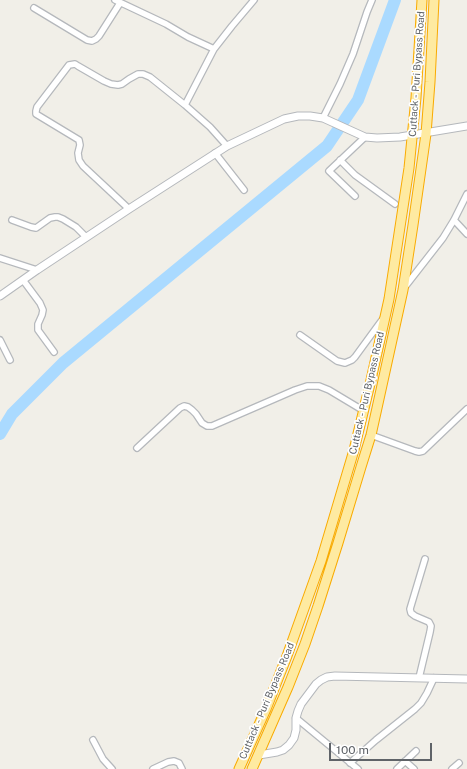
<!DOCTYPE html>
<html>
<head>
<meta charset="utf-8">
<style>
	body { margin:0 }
	#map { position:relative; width:467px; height:769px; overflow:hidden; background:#f1efe8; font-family:"Public Sans",sans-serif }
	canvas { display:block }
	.scale { position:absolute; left:329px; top:743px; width:103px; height:18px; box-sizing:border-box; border:2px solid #5f6368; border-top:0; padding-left:5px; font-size:12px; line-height:14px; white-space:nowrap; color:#5f6368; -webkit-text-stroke:3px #fff; paint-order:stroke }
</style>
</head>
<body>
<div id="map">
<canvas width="467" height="769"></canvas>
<div class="scale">100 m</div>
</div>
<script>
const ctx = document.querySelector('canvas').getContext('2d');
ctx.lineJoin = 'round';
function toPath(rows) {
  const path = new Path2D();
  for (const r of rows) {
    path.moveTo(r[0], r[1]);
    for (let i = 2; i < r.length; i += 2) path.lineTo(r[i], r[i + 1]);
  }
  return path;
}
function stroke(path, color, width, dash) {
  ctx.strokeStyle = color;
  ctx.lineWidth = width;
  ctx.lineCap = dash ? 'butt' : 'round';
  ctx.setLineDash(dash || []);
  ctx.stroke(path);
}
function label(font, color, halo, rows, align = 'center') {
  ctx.font = font + ' "Public Sans",sans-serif';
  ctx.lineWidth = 3.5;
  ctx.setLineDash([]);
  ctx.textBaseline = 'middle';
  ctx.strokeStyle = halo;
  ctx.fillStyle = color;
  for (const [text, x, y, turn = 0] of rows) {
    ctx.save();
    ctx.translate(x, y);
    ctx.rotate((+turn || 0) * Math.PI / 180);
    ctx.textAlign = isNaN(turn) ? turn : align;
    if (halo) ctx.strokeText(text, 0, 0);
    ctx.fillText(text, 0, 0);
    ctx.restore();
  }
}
const river = toPath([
	[0,434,12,414,63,363,327,146,358,100,395,0]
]);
const minor = toPath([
	[115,0,166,24,188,37,214,49],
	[34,8,87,40,92,41,96,39,99,36,120,3],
	[185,105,214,49,232,26,254,0],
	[323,118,340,84,353,54,367,12,372,0],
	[215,153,244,190],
	[340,160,355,175,395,204],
	[355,196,329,171,365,137],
	[129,209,83,166,79,160,78,153,80,145,79,140,36,114,36,111,37,107,69,65,75,64,78,66,104,81,111,84,118,85,122,84,129,79,138,74,143,74,150,77,185,105,210,127,227,146],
	[12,220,31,227,36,228,50,218,55,217,58,217,63,219,76,227,86,237],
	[454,220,467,234],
	[0,258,37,270],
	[23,280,40,303,43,310,42,315,38,324,38,330,54,352],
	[404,288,443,238,454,220,467,194],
	[300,335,337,361,345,363,352,360,355,357,382,320],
	[0,340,10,360],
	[371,435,415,451,419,452,423,451,467,409],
	[137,448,180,408,184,406,188,407,192,410,196,414,202,423,207,426,212,426,295,390,307,386,319,386,329,390,364,411],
	[419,678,430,632,431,626,429,622,415,616,411,613,410,609,425,559],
	[296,718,358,769],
	[93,740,103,759,112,769],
	[405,761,414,769],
	[350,763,376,740,415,709,421,703,427,693,434,678],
	[153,769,168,762,174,761,179,763,182,769],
	[397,769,416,751],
	[452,769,459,763]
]);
const tertiary = toPath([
	[0,296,37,270,129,209,227,146,284,119,298,116,310,116,323,118,365,137,377,138,400,137,467,126],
	[259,755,277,752,283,750,289,745,294,738,296,730,296,718,298,711,301,704,316,684,321,680,327,677,335,676,467,679]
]);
const trunk = toPath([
	[239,769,266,709,287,656,321,561,354,450,371,380,389,299,409,168,416,98,422,0],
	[252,769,288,687,305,644,318,606,338,543,361,467,371,435,377,408,403,290,413,225,426,134,430,82,434,0]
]);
const streetNames = [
	["Cuttack - Puri Bypass Road",417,74,-86],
	["Cuttack - Puri Bypass Road",367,393,-77],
	["Cuttack - Puri Bypass Road",267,701,-67]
];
stroke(river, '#aadaff', 12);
stroke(minor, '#b5b8bc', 8);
stroke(tertiary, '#b5b8bc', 9);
stroke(trunk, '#f9ab00', 11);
stroke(minor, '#fff', 5.5);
stroke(tertiary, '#fff', 7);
stroke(trunk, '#feeaa1', 9);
label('10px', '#5f6368', '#fff', streetNames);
</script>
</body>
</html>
